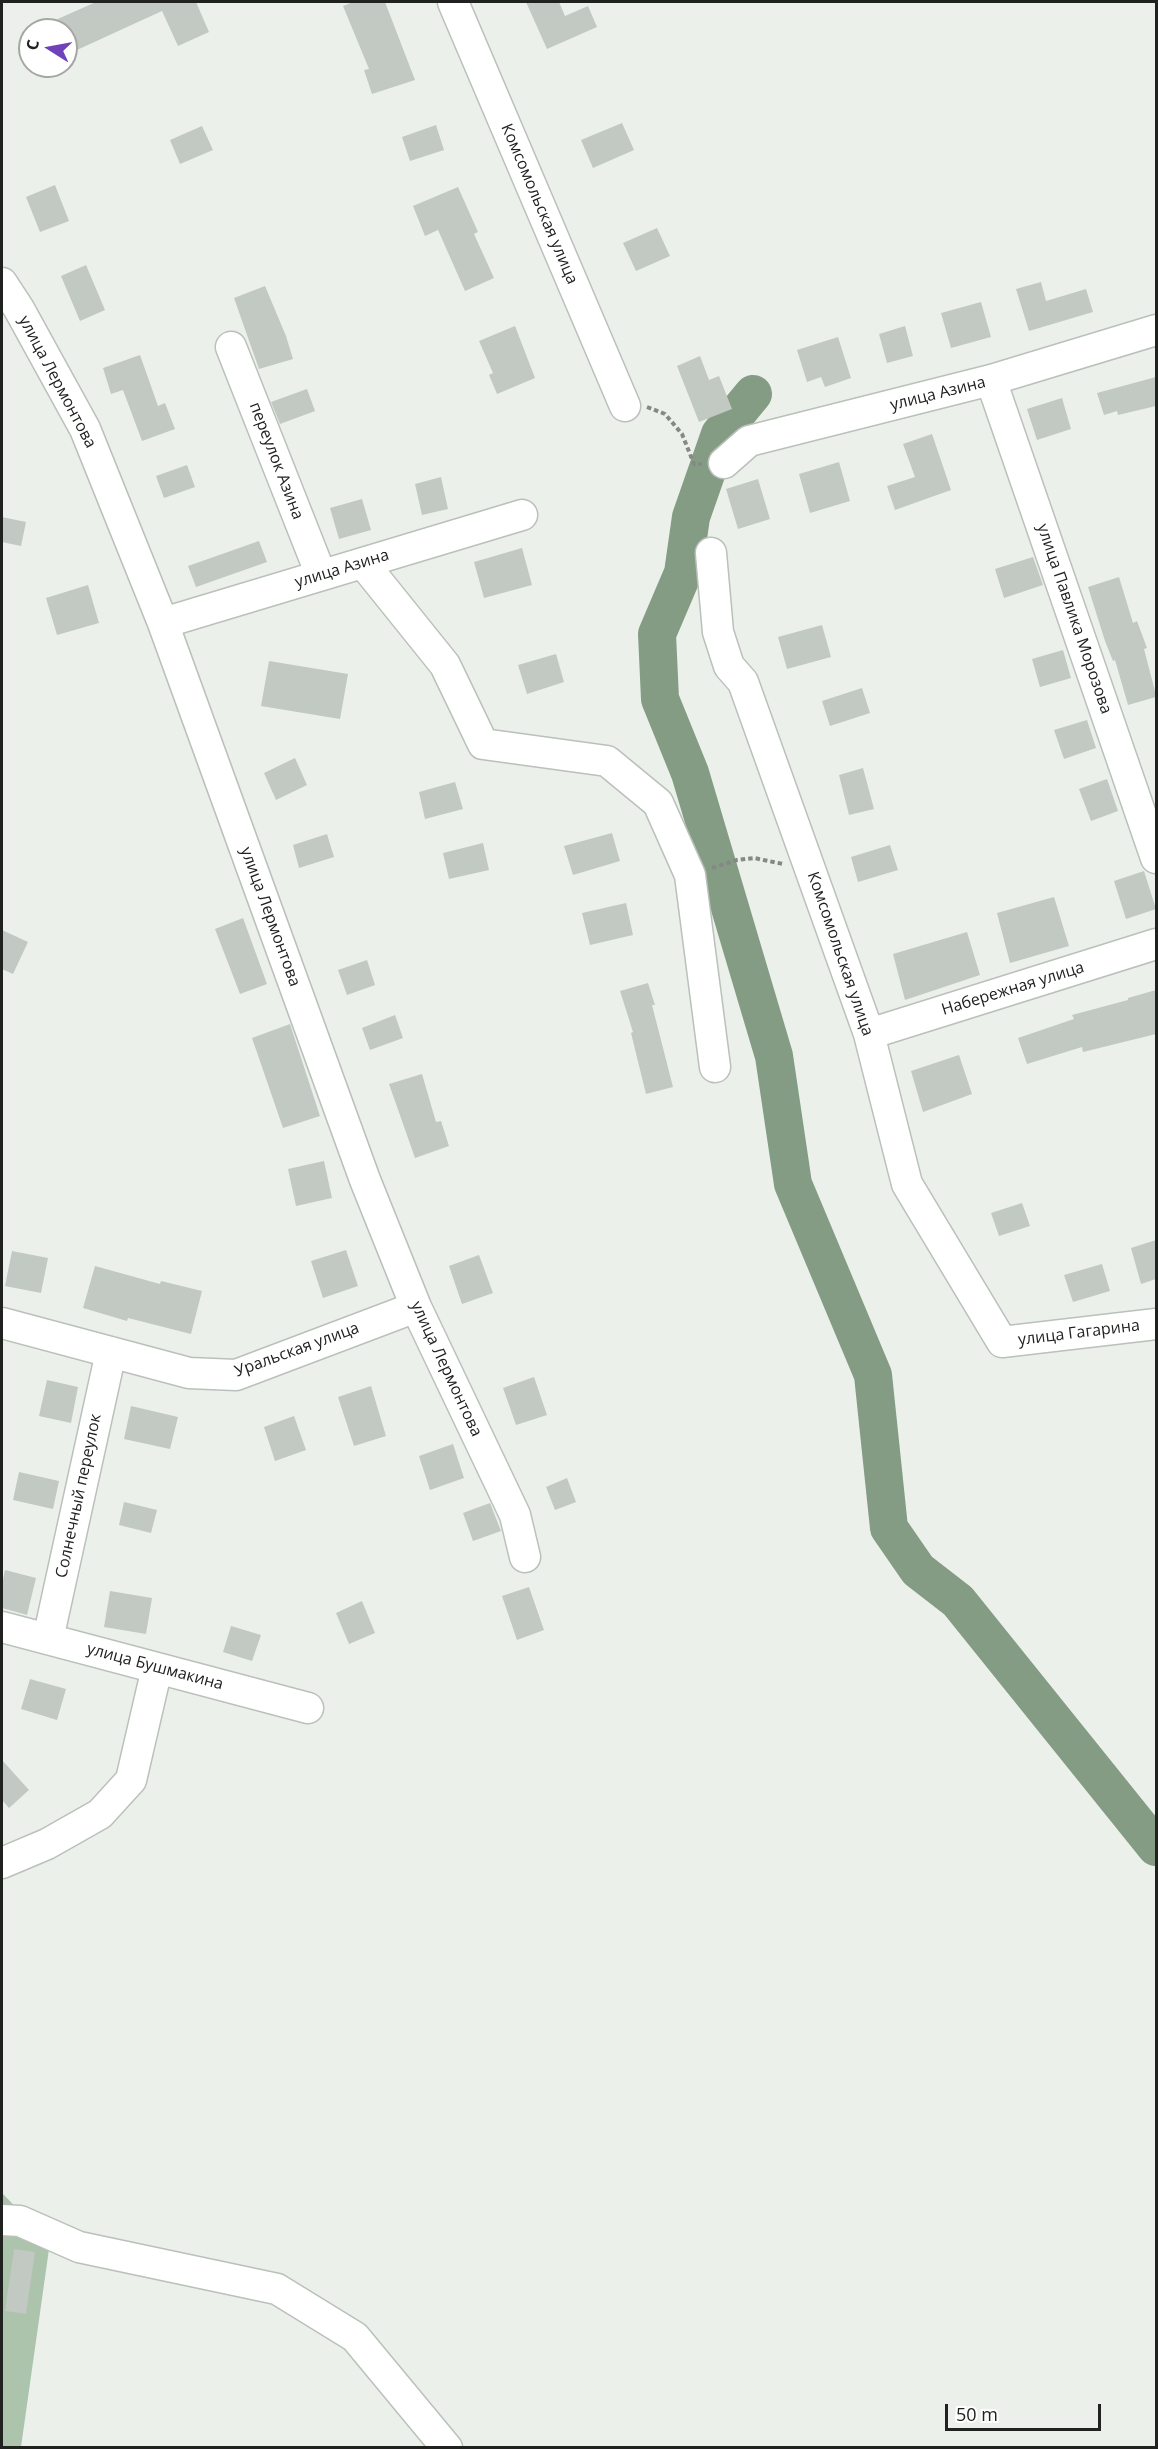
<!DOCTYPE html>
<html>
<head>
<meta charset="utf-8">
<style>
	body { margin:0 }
	#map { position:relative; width:1158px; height:2449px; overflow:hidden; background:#ebf1ea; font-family:"Open Sans",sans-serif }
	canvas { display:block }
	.frame { position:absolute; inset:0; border:3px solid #20221f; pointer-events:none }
	.north { position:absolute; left:18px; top:18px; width:60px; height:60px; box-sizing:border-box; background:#fff; border:2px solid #a6a7a5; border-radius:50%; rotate:281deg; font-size:16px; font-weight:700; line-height:24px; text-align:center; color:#20221f }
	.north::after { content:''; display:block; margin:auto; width:21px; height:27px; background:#7042ba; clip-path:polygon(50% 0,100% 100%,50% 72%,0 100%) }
	.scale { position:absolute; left:945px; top:2404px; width:156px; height:27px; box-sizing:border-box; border:3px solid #20221f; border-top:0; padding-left:8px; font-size:18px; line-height:21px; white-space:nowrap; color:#20221f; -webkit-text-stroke:4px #fff; paint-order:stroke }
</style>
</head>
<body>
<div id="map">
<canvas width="1158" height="2449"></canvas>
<div class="frame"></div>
<div class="north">С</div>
<div class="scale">50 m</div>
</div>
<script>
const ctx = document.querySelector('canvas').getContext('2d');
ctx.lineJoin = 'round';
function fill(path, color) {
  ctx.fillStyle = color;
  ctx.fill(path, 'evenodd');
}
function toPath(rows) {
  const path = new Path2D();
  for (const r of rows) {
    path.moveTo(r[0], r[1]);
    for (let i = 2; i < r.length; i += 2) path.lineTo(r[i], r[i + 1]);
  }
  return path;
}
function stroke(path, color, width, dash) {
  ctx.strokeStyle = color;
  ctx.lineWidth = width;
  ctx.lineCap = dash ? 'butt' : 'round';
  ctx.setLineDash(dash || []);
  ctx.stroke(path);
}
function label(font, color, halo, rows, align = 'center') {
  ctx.font = font + ' "Open Sans",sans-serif';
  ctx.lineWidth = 4.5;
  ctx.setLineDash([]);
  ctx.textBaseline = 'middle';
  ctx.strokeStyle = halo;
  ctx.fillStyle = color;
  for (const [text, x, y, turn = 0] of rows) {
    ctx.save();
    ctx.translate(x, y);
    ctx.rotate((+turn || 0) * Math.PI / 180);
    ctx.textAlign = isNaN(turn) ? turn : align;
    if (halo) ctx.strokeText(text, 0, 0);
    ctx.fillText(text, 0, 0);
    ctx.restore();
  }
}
const green = toPath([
	[2,2193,50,2242,21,2447,2,2447]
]);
const river = toPath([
	[753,394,720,434,691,517,683,573,657,634,660,699,690,773,774,1056,793,1184,873,1375,889,1528,918,1570,958,1601,1156,1847]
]);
const building = toPath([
	[96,2,196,2,209,32,178,46,162,11,66,55,66,30,33,30],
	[353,2,385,2,415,80,372,94,364,70,369,69,343,6],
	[526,2,559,2,565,16,588,6,597,27,547,49],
	[622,123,634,150,593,168,581,140],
	[436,125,444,150,410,161,402,137],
	[202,126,213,150,180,164,170,140],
	[55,185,69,221,40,232,26,197],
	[458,187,478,232,474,234,494,278,465,291,438,230,425,236,413,206],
	[657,228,670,256,636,271,623,243],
	[86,265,105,310,80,321,61,276],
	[1041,282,1046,301,1086,289,1093,312,1029,331,1016,289],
	[265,286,286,336,293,359,259,369,234,298],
	[981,302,991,337,951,348,941,313],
	[515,326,535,378,497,394,489,375,493,373,479,341],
	[905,326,913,356,887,363,879,334],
	[838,337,851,378,825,387,821,377,807,382,797,350],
	[140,355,158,406,165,403,175,429,142,441,123,390,111,394,103,368],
	[700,356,709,380,719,376,732,409,699,422,677,366],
	[1156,377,1156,406,1118,415,1117,411,1104,415,1097,393],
	[307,389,315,411,280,424,271,402],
	[1062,398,1071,429,1037,440,1027,409],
	[932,434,951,490,895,510,887,486,915,477,903,444],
	[839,462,850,501,810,513,799,474],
	[187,465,195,487,164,498,156,476],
	[441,477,448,509,422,515,415,484],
	[758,479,770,519,738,529,726,489],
	[362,499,371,530,339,539,330,508],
	[2,517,26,522,21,546,2,542],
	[259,541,267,562,196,587,188,566],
	[522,548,532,585,484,598,474,562],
	[1033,557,1043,585,1004,598,995,569],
	[1119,577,1133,623,1137,621,1147,648,1144,649,1156,695,1156,697,1128,705,1115,660,1113,661,1105,641,1088,587],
	[88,585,99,623,57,635,46,598],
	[822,625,831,657,787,669,778,637],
	[1063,650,1071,678,1040,687,1032,659],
	[556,654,564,682,527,694,518,665],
	[269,661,348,674,340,719,261,706],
	[862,688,870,713,830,726,822,701],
	[1087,720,1096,748,1064,759,1054,730],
	[295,758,307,785,276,800,264,773],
	[863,768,874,809,849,815,839,775],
	[1107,779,1118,811,1091,821,1079,789],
	[455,782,463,809,425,819,419,792],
	[612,833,620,861,573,875,564,846],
	[327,834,334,857,299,868,293,845],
	[483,843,489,870,449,879,443,853],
	[890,845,898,870,858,882,851,857],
	[1144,871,1156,909,1126,919,1114,881],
	[1054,897,1069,946,1010,963,997,913],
	[626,903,633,935,590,945,582,913],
	[243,918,267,984,240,994,215,929],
	[2,930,28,942,13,974,2,969],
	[967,932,980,975,905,1000,893,954],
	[367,960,375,985,347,995,338,970],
	[648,983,655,1005,652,1005,673,1087,646,1094,631,1033,633,1032,620,991],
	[1156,990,1156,1034,1083,1052,1082,1047,1027,1064,1018,1038,1074,1019,1072,1015,1128,1000,1128,998],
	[395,1015,403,1038,370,1050,362,1028],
	[290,1024,320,1116,283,1128,252,1038],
	[959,1055,972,1094,923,1112,911,1071],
	[422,1074,436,1122,441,1121,449,1146,415,1158,389,1084],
	[324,1161,332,1198,296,1206,288,1169],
	[1022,1203,1030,1226,999,1236,991,1213],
	[1156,1240,1156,1279,1141,1284,1131,1248],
	[346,1250,358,1286,323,1298,311,1261],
	[12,1251,48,1258,41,1293,5,1286],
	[479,1255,493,1293,462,1304,449,1266],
	[1102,1264,1110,1291,1073,1302,1064,1275],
	[95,1266,160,1284,161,1281,202,1291,191,1334,128,1318,127,1321,83,1308],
	[534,1377,547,1415,516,1425,503,1388],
	[47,1380,78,1387,71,1423,39,1416],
	[371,1386,386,1436,354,1446,338,1397],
	[131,1406,178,1417,170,1449,124,1439],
	[294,1416,306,1450,275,1461,264,1427],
	[453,1444,464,1478,430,1490,419,1456],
	[19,1472,59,1481,53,1509,13,1500],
	[567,1478,576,1502,555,1510,546,1487],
	[124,1502,157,1510,151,1533,119,1525],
	[490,1503,501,1531,473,1541,463,1513],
	[5,1570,36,1578,27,1615,2,1608,2,1585],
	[529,1587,544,1630,517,1640,502,1596],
	[110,1591,152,1598,146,1634,104,1627],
	[362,1601,375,1633,349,1644,336,1613],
	[231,1626,261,1635,252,1661,223,1652],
	[30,1679,66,1689,57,1720,21,1709],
	[2,1760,29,1790,9,1808,2,1800],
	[14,2249,35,2252,26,2314,5,2311]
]);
const path = toPath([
	[647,407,665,414,682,434,694,464,702,464],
	[712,868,737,860,754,858,783,864]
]);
const minor = toPath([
	[453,2,625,406],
	[2,283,19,309,85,429,163,623,365,1180,416,1307,515,1515,525,1557],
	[231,347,321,575],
	[991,380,1156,858],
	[724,463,749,441,991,380,1156,330],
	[711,553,718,632,729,666,743,682,869,1034,907,1184,1002,1342,1156,1324],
	[363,563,445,665,483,744,607,761,658,803,690,875,715,1067],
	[163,623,522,515],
	[869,1034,1156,944],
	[2,1323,189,1373,236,1375,416,1307],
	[2,1627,308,1708],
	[48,1639,111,1352],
	[2,1863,47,1844,100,1814,131,1780,157,1668],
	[2,2220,20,2221,79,2247,277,2289,355,2337,447,2448]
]);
const streetNames = [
	["Комсомольская улица",539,204,67],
	["улица Лермонтова",57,382,62],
	["улица Азина",938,394,-14],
	["переулок Азина",276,461,69],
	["улица Азина",342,569,-17],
	["улица Павлика Морозова",1074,619,71],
	["улица Лермонтова",270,917,70],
	["Комсомольская улица",840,954,71],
	["Набережная улица",1013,989,-17],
	["улица Гагарина",1079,1333,-7],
	["Уральская улица",297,1350,-20],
	["улица Лермонтова",446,1369,65],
	["Солнечный переулок",79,1496,-78],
	["улица Бушмакина",155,1667,15]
];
fill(green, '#acc3ac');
stroke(river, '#849c84', 38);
fill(building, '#c2c8c2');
stroke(minor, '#bac0ba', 33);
stroke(path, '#858984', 4, [4.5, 3]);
stroke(minor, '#fff', 30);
label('16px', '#20221f', '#fff', streetNames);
</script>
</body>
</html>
